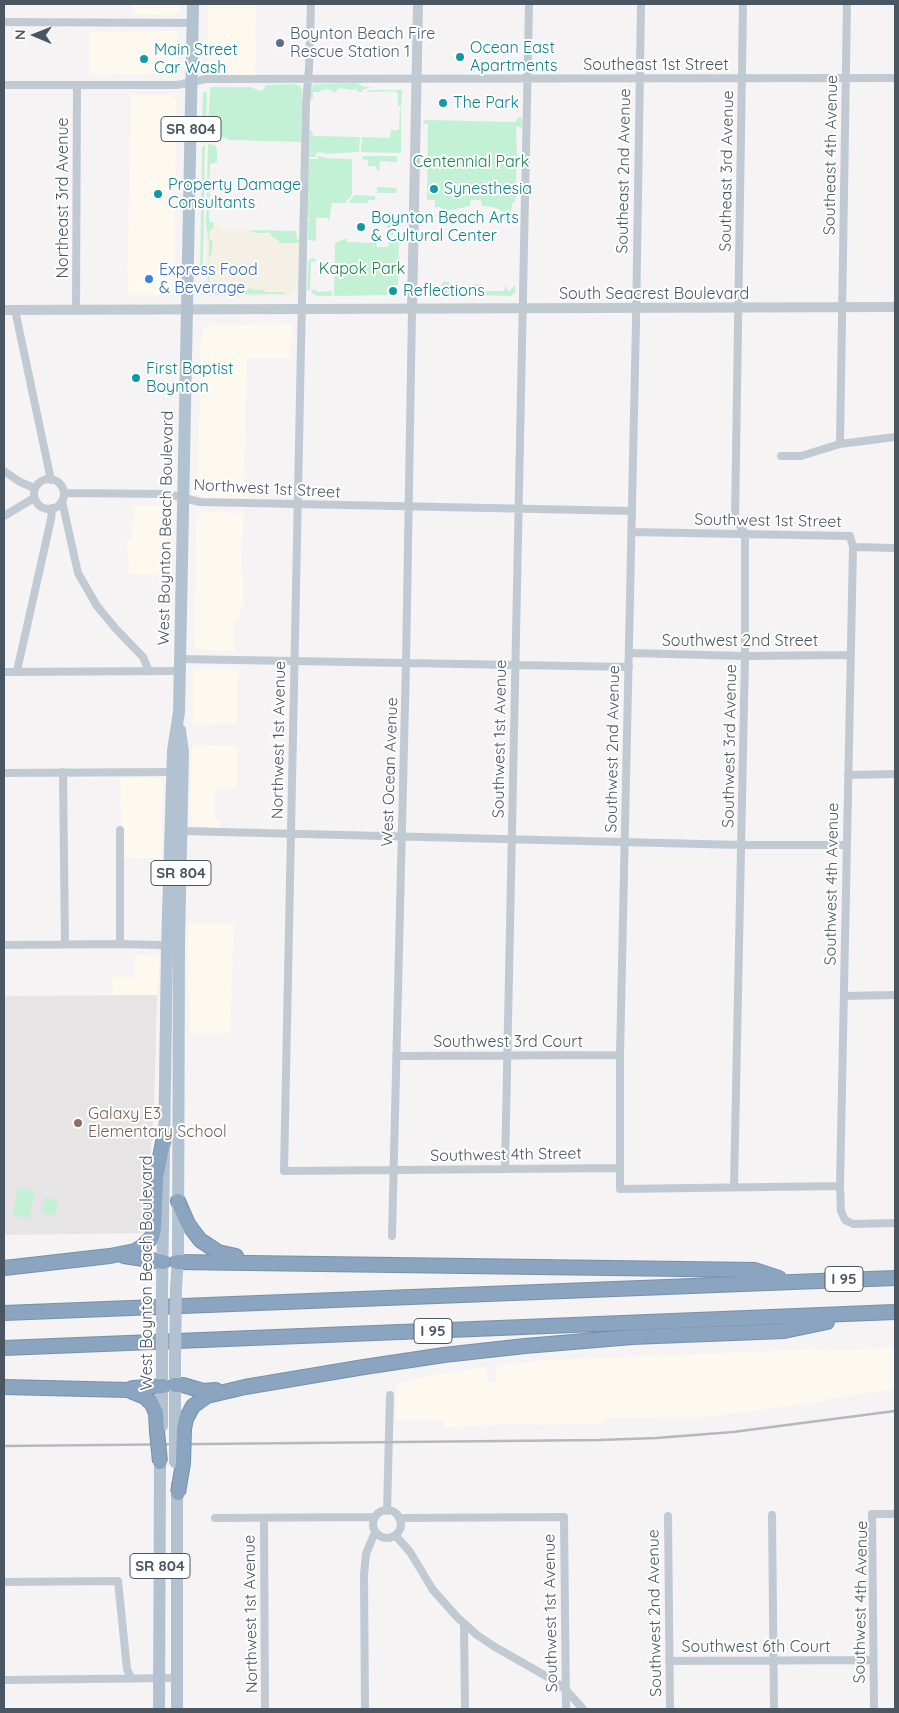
<!DOCTYPE html>
<html>
<head>
<meta charset="utf-8">
<style>
	body { margin:0 }
	#map { position:relative; width:899px; height:1713px; overflow:hidden; background:#f5f3f3; font-family:Quicksand,sans-serif }
	canvas { display:block }
	.frame { position:absolute; inset:0; border:5px solid #4a5661; pointer-events:none }
	.north { position:absolute; left:10px; top:10px; width:50px; height:50px; -webkit-text-stroke:4px #fff; paint-order:stroke; rotate:271deg; font-size:14px; font-weight:700; line-height:20px; text-align:center; color:#4a5661 }
	.north::after { content:''; display:block; margin:auto; width:18px; height:22px; background:#4a5661; clip-path:polygon(50% 0,100% 100%,50% 72%,0 100%) }
</style>
</head>
<body>
<div id="map">
<canvas width="899" height="1713"></canvas>
<div class="frame"></div>
<div class="north">N</div>
</div>
<script>
const ctx = document.querySelector('canvas').getContext('2d');
ctx.lineJoin = 'round';
function fill(path, color) {
  ctx.fillStyle = color;
  ctx.fill(path, 'evenodd');
}
function toPath(rows) {
  const path = new Path2D();
  for (const r of rows) {
    if (r.length === 3) {
      path.moveTo(r[0] + r[2], r[1]);
      path.arc(r[0], r[1], r[2], 0, 2 * Math.PI);
      continue;
    }
    path.moveTo(r[0], r[1]);
    for (let i = 2; i < r.length; i += 2) path.lineTo(r[i], r[i + 1]);
  }
  return path;
}
function stroke(path, color, width, dash) {
  ctx.strokeStyle = color;
  ctx.lineWidth = width;
  ctx.lineCap = dash ? 'butt' : 'round';
  ctx.setLineDash(dash || []);
  ctx.stroke(path);
}
function label(font, color, halo, rows, align = 'center') {
  ctx.font = font + ' Quicksand,sans-serif';
  ctx.lineWidth = 4;
  ctx.setLineDash([]);
  ctx.textBaseline = 'middle';
  ctx.strokeStyle = halo;
  ctx.fillStyle = color;
  for (const [text, x, y, turn = 0] of rows) {
    ctx.save();
    ctx.translate(x, y);
    ctx.rotate((+turn || 0) * Math.PI / 180);
    ctx.textAlign = isNaN(turn) ? turn : align;
    if (halo) ctx.strokeText(text, 0, 0);
    ctx.fillText(text, 0, 0);
    ctx.restore();
  }
}
const commercial = toPath([
	[132,4,179,4,179,12,172,15,133,14],
	[208,4,256,4,255,76,212,74,208,69],
	[176,31,178,33,177,70,170,74,90,75,90,32],
	[131,95,170,95,177,100,173,290,167,295,127,295],
	[286,324,292,326,291,358,247,358,243,501,212,500,197,495,201,339,203,329,209,325],
	[133,506,169,506,168,575,129,574,127,539,132,539],
	[203,512,243,513,241,573,243,574,243,607,240,607,240,619,234,619,234,651,203,650,195,648,196,521],
	[195,669,238,669,237,723,193,724,193,674],
	[192,745,237,746,237,789,214,789,214,819,220,820,220,829,193,825,190,817],
	[157,777,163,780,161,859,122,858,120,778],
	[188,924,234,924,230,1033,190,1033,188,978],
	[135,954,157,956,160,958,157,995,112,996,113,977,135,977],
	[895,1348,895,1389,825,1399,825,1401,708,1417,604,1418,604,1424,482,1425,444,1428,444,1420,396,1420,397,1384,434,1375,472,1369,487,1367,487,1382,496,1383,497,1366,534,1361,818,1349,827,1351]
]);
const education = toPath([
	[157,995,154,1106,149,1182,149,1224,144,1233,4,1235,4,996]
]);
const green = toPath([
	[357,83,364,87,371,87,362,90,362,92,358,92,357,89,352,90,340,88,336,90,335,93,329,89,321,90,320,92,313,92,313,97,312,99,310,98,311,89,314,84,317,84,320,87,318,84],
	[295,84,300,86,302,90,301,142,229,140,208,130,210,87,251,87,259,91,263,90,266,85],
	[372,90,402,90,401,106,398,106,398,93,395,91,366,92],
	[203,92,207,92,206,132,202,129],
	[400,108,401,108,401,153,361,152,362,137,390,138,391,130,399,130],
	[520,116,522,119,522,128,516,126,517,156,515,203,513,202,510,214,492,207,482,206,481,200,471,200,470,206,441,212,441,207,435,207,435,200,427,200,428,124,423,124,424,120,515,122],
	[310,130,312,131,313,136,360,137,359,152,327,154,319,152,316,154,316,157,309,157,309,150,313,150,309,149],
	[205,144,203,271,200,271,202,147],
	[208,144,215,145,217,149,217,162,210,164,209,222,213,222,214,226,209,235,211,240,212,239,213,242,211,257,210,272,213,274,211,284,213,287,246,290,252,287,253,290,262,289,266,292,283,292,287,294,224,295,213,295,209,292,207,286,209,244,206,224],
	[318,156,326,158,352,159,352,195,345,203,332,203,329,222,328,218,316,218,316,241,308,240,308,221,310,219,308,218,308,200,309,196,313,196,309,196,308,191,309,159,318,159],
	[362,156,397,156,397,162,380,161,379,171,378,171,375,166,368,166,368,160,362,159],
	[377,187,397,188,396,193,377,193],
	[355,195,375,196,375,200,368,200,368,203,349,203,352,197],
	[387,212,394,212,396,223,393,235,387,234],
	[248,230,296,231,297,238,299,240,299,243,279,243,271,236,270,233,256,233],
	[347,238,347,242,376,243,377,247,388,247,389,239,399,239,398,285,389,287,387,295,334,296,335,243],
	[314,258,317,261,311,262,310,290,307,290,308,262,310,259],
	[444,281,449,282,449,291,451,296,435,295],
	[473,284,483,285,483,291,504,291,505,286,507,284,506,288,509,291,515,285,515,292,511,296,472,295],
	[311,290,316,290,317,292,332,291,332,296,318,296,313,294],
	[18,1187,35,1191,29,1219,13,1216],
	[45,1197,58,1200,55,1216,42,1213]
]);
const sand = toPath([
	[213,222,218,222,218,229,248,230,256,233,268,234,269,232,271,237,278,240,279,243,299,243,299,291,295,291,289,296,209,296,205,287,206,224,209,244,207,286,211,294,224,295,285,294,283,292,266,292,262,289,253,290,252,288,246,289,245,291,214,292,213,287,211,287,211,285,209,285,210,275,213,274,208,271,209,257,212,255,213,242,212,239,211,241,209,231,210,230,212,232,214,228]
]);
const minor = toPath([
	[311,4,309,68,306,103,284,1171,619,1168],
	[641,4,636,322,620,1055,620,1189,840,1186],
	[4,22,193,23],
	[4,85,177,85,206,79,895,78],
	[15,310,51,480],
	[76,311,77,86],
	[840,444,847,4],
	[781,456,801,456,840,444,895,437],
	[4,471,20,482,34,488],
	[49,494,15],
	[64,493,168,494,200,502,632,511],
	[62,501,78,573,97,606,116,629,143,657,149,671],
	[4,516,34,498],
	[631,532,850,536,853,547,895,548],
	[853,547,840,1186,841,1211,845,1220,853,1224,895,1223],
	[629,653,745,656,850,655],
	[180,659,629,667],
	[17,671,51,519,52,508],
	[4,672,179,671],
	[63,772,65,944],
	[4,773,172,772],
	[848,775,895,774],
	[120,830,120,944],
	[182,831,741,845,847,845],
	[4,945,120,944,159,945,167,947],
	[844,996,895,995],
	[396,1056,620,1055],
	[505,1169,529,4],
	[734,1187,745,656,745,533,735,519,743,4],
	[392,1236,406,663,412,310],
	[387,1524,14],
	[387,1511,390,1395],
	[772,1515,774,1709],
	[668,1516,670,1709],
	[215,1518,375,1517],
	[264,1518,265,1709],
	[399,1518,564,1517,566,1709],
	[395,1535,410,1552,433,1590,457,1617,477,1635,495,1647,553,1680,566,1690,583,1709],
	[4,1582,118,1581,127,1669,131,1678],
	[464,1624,465,1709],
	[669,1661,873,1660],
	[4,1680,177,1678],
	[365,1709,364,1575,366,1554,375,1532],
	[874,1709,872,1514,895,1514]
]);
const tertiary = toPath([
	[4,310,895,307],
	[412,310,418,4]
]);
const primary = toPath([
	[162,1289,167,947,173,751,179,712,193,4],
	[176,1289,178,1256,179,942,183,752,180,730],
	[162,1359,162,1426],
	[175,1431,175,1359],
	[159,1709,160,1462],
	[177,1709,177,1484]
]);
const motorway = toPath([
	[178,1201,188,1224,200,1240,218,1252,236,1256],
	[124,1256,163,1262],
	[177,1262,755,1270,779,1278],
	[4,1268,110,1256,135,1251,143,1246,152,1237,154,1229,156,1178,164,1137],
	[4,1313,895,1278],
	[4,1348,895,1312],
	[175,1385,183,1385,203,1391,216,1390],
	[4,1387,128,1390,133,1388,163,1386],
	[128,1390,145,1397,152,1404,156,1413,157,1431],
	[184,1429,186,1419,193,1406,207,1396,245,1387,364,1367,444,1355,525,1346,632,1337,784,1331,827,1322]
]);
const rail = toPath([
	[4,1446,600,1440,656,1438,733,1432,895,1411]
]);
const primaryBridge = toPath([
	[162,1359,162,1289],
	[175,1359,176,1289],
	[175,1462,175,1431]
]);
const motorwayBridge = toPath([
	[157,1431,160,1462],
	[178,1493,183,1463,184,1429]
]);
const markers = [
	[280,43,5,"#5c6f8a"],
	[460,57,5,"#0f9aa8"],
	[144,59,5,"#0f9aa8"],
	[443,103,5,"#0f9aa8"],
	[434,189,5,"#0f9aa8"],
	[158,194,5,"#0f9aa8"],
	[361,227,5,"#0f9aa8"],
	[149,279,5,"#3f7fe0"],
	[393,291,5,"#0f9aa8"],
	[136,378,5,"#0f9aa8"],
	[78,1123,5,"#8d6e63"]
];
const shields = [
	[191,129,60],
	[181,873,60],
	[844,1279,38],
	[433,1331,38],
	[160,1566,60]
];
const shieldNames = [
	["SR 804",191,129],
	["SR 804",181,873],
	["I 95",844,1279],
	["I 95",433,1331],
	["SR 804",160,1566]
];
const serviceNames = [
	["Boynton Beach Fire",290,34],
	["Rescue Station 1",290,52]
];
const cultureNames = [
	["Ocean East",470,48],
	["Apartments",470,66],
	["Main Street",154,50],
	["Car Wash",154,68],
	["The Park",453,103],
	["Property Damage",168,185],
	["Consultants",168,203],
	["Synesthesia",444,189],
	["Boynton Beach Arts",371,218],
	["& Cultural Center",371,236],
	["Reflections",403,291],
	["First Baptist",146,369],
	["Boynton",146,387]
];
const streetNames = [
	["Southeast 1st Street",656,65],
	["Southeast 4th Avenue",831,155,-89],
	["Southeast 2nd Avenue",624,171,-89],
	["Southeast 3rd Avenue",727,171,-89],
	["Northeast 3rd Avenue",63,198,-90],
	["South Seacrest Boulevard",654,294],
	["Northwest 1st Street",267,489,3],
	["Southwest 1st Street",768,521,1],
	["West Boynton Beach Boulevard",166,528,-89],
	["Southwest 2nd Street",740,641],
	["Southwest 1st Avenue",500,739,-89],
	["Northwest 1st Avenue",279,740,-89],
	["Southwest 3rd Avenue",730,746,-89],
	["Southwest 2nd Avenue",613,749,-89],
	["West Ocean Avenue",390,772,-88],
	["Southwest 4th Avenue",832,884,-89],
	["Southwest 3rd Court",508,1042],
	["Southwest 4th Street",506,1155,-1],
	["West Boynton Beach Boulevard",147,1273,-90],
	["Southwest 4th Avenue",861,1602,-89],
	["Southwest 1st Avenue",551,1613,-91],
	["Southwest 2nd Avenue",655,1613,-91],
	["Northwest 1st Avenue",251,1614,-91],
	["Southwest 6th Court",756,1647]
];
const parkNames = [
	["Centennial Park",471,162],
	["Kapok Park",362,269]
];
const shopNames = [
	["Express Food",159,270],
	["& Beverage",159,288]
];
const educationNames = [
	["Galaxy E3",88,1114],
	["Elementary School",88,1132]
];
fill(commercial, '#fdf9ef');
fill(education, '#e6e4e5');
fill(green, '#c3f1d5');
fill(sand, '#f5f0e5');
stroke(motorway, '#7690ad', 16);
stroke(minor, '#c1cad2', 8);
stroke(tertiary, '#c1cad2', 10);
stroke(primary, '#b3c2d1', 12);
stroke(motorway, '#8ba5c1', 14);
stroke(rail, '#b5b8bd', 2.5);
stroke(motorwayBridge, '#7690ad', 16, []);
stroke(primaryBridge, '#b3c2d1', 12);
stroke(motorwayBridge, '#8ba5c1', 14);
for (const [x, y, r, color] of markers) {
  const dot = new Path2D();
  dot.arc(x, y, r, 0, 2 * Math.PI);
  ctx.fillStyle = color;
  ctx.fill(dot);
  stroke(dot, '#fff', 2);
}
for (const [x, y, w] of shields) {
  const box = new Path2D();
  box.roundRect(x - w / 2, y - 12.5, w, 25, 4);
  ctx.fillStyle = '#fff';
  ctx.fill(box);
  stroke(box, '#4a5661', 1);
}
label('bold 15px', '#4a5661', null, shieldNames);
label('16px', '#4e5e75', '#fff', serviceNames, 'left');
label('16px', '#0d838f', '#fff', cultureNames, 'left');
label('16px', '#4a5661', '#fff', streetNames);
label('16px', '#17864f', '#fff', parkNames);
label('16px', '#366cbe', '#fff', shopNames, 'left');
label('16px', '#785e54', '#fff', educationNames, 'left');
</script>
</body>
</html>
